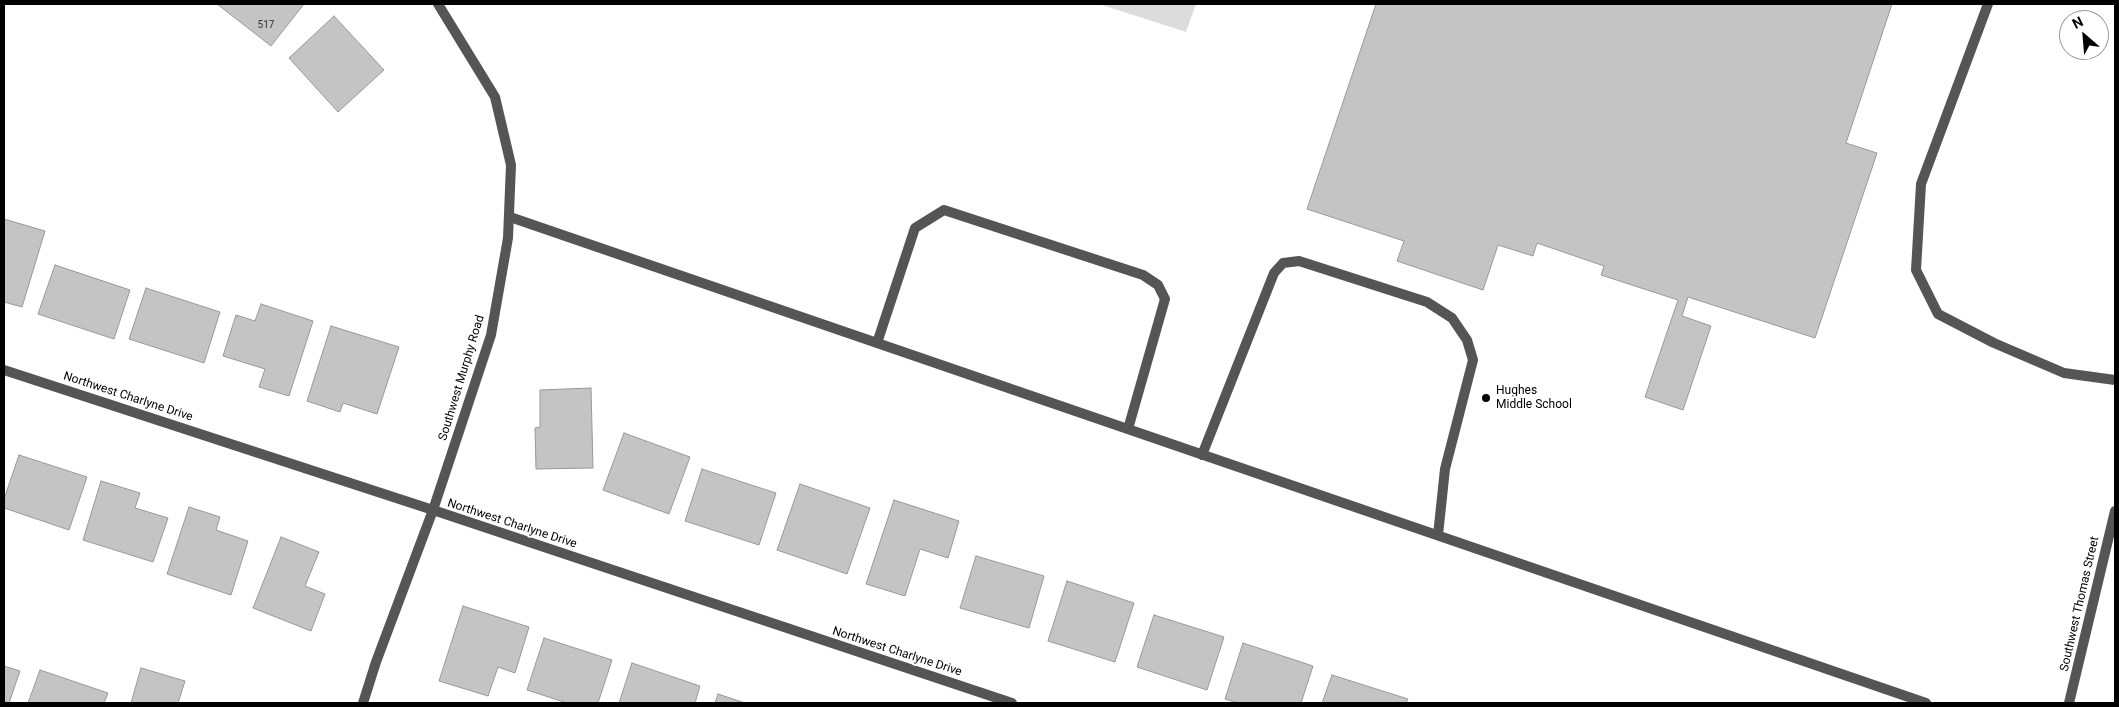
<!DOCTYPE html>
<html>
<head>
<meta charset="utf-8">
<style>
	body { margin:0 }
	#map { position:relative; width:2119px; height:707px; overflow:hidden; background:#fff; font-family:Roboto,sans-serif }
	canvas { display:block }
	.frame { position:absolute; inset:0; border:5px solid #000; pointer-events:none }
	.north { position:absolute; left:2059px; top:10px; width:50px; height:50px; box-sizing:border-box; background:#fff; border:1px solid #999; border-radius:50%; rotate:333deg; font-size:14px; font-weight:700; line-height:20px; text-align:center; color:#000 }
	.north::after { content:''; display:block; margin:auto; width:18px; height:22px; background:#000; clip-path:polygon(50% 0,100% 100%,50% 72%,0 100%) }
</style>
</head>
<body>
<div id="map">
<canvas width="2119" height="707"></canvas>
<div class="frame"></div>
<div class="north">N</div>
</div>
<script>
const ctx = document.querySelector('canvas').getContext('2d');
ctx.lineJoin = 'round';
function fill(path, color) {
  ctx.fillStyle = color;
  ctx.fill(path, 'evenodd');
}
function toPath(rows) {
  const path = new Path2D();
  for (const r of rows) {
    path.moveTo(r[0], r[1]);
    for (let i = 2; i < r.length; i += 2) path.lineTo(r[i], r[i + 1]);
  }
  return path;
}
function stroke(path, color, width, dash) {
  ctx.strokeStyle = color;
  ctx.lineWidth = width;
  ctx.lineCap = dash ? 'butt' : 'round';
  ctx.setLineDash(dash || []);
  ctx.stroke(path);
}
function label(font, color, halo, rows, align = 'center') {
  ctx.font = font + ' Roboto,sans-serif';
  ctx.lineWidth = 4;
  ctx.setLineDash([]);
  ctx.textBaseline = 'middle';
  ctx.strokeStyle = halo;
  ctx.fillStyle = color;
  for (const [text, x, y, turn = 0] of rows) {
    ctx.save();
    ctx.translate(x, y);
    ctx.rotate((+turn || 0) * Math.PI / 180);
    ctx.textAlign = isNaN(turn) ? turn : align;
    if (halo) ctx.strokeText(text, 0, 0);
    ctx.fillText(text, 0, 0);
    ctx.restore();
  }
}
const green = toPath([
	[1099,4,1196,4,1186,32]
]);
const building = toPath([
	[217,4,304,4,271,46,217,4],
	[1376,4,1892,4,1846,143,1877,153,1815,338,1688,297,1682,316,1711,326,1683,410,1645,397,1678,300,1601,275,1604,266,1537,243,1533,256,1498,245,1483,290,1397,261,1404,241,1307,209,1376,4],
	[334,16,384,70,338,112,289,58,334,16],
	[4,219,45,231,22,307,4,302,4,219],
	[55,265,130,290,114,339,38,314,55,265],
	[146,288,220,312,204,363,129,339,146,288],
	[261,304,313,321,289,396,259,387,265,369,223,356,236,315,255,321,261,304],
	[331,326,399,347,377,414,343,403,340,412,307,401,331,326],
	[591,388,593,468,536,469,535,428,540,427,540,390,591,388],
	[624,433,690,457,669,514,603,490,624,433],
	[19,455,87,477,69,530,4,508,4,499,19,455],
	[702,469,776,493,759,545,685,521,702,469],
	[101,481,140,493,135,508,168,518,153,562,83,540,101,481],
	[800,484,870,508,847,574,777,550,800,484],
	[894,500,959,521,948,558,920,549,905,596,866,584,894,500],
	[189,507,220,517,216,530,248,541,231,595,167,574,189,507],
	[281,537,319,552,305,586,325,594,311,631,253,608,281,537],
	[976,556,1044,576,1029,628,960,608,976,556],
	[1067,581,1134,603,1115,662,1048,641,1067,581],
	[463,606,529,627,515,673,498,667,488,696,439,681,463,606],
	[1154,615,1224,637,1207,690,1137,667,1154,615],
	[544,638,612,660,598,703,567,703,527,690,544,638],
	[1243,643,1313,666,1301,703,1238,703,1225,699,1243,643],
	[632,663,700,686,695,703,619,703,632,663],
	[4,666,20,671,9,703,4,703,4,666],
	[141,668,185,681,178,703,131,703,141,668],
	[40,670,108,693,104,703,28,703,40,670],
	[1332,675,1408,699,1406,703,1322,703,1332,675],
	[718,694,745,703,715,703,718,694]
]);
const service = toPath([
	[1988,4,1921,184,1916,270,1938,314,1994,343,2064,373,2115,380],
	[510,217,1926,703],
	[877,343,915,228,944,210,1143,275,1158,285,1165,299,1128,429],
	[1202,455,1274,273,1283,263,1299,261,1427,302,1452,318,1467,340,1473,360,1445,469,1438,535]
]);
const minor = toPath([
	[4,370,433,510,1012,703],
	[363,703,376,662,433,510,491,335,508,238,511,165,495,97,438,4]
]);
const tertiary = toPath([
	[2069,703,2115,511]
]);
const markers = [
	[1486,398,5,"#000"]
];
const numberNames = [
	["517",266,25]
];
const streetNames = [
	["Southwest Murphy Road",462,378,-73],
	["Northwest Charlyne Drive",128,397,18],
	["Northwest Charlyne Drive",512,524,18],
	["Southwest Thomas Street",2080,604,-77],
	["Northwest Charlyne Drive",897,652,18]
];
const poiNames = [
	["Hughes",1496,391],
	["Middle School",1496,405]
];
fill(green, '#dcdcdc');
fill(building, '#c4c4c4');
stroke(building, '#999', 1);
stroke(service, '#555', 10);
stroke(minor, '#555', 10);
stroke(tertiary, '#555', 10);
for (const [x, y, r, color] of markers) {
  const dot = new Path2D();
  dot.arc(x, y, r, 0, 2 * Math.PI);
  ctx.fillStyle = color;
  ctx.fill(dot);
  stroke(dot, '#fff', 2);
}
label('10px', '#313131', null, numberNames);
label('12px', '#000', '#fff', streetNames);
label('12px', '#000', '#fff', poiNames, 'left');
</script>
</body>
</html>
